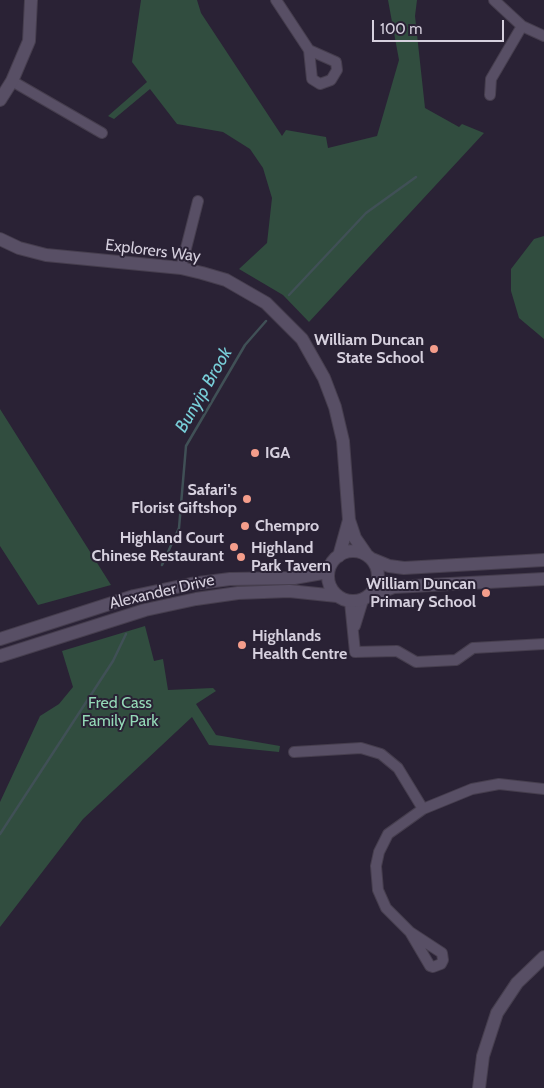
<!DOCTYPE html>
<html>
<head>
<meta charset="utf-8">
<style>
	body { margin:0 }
	#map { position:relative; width:544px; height:1088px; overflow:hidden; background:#2a2235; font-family:Cabin,sans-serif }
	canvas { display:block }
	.scale { position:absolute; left:372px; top:20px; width:132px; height:22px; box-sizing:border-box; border:2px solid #d6d0de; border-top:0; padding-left:6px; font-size:15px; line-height:18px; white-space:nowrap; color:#d6d0de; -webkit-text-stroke:4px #2a2235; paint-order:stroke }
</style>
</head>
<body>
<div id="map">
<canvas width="544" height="1088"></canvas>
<div class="scale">100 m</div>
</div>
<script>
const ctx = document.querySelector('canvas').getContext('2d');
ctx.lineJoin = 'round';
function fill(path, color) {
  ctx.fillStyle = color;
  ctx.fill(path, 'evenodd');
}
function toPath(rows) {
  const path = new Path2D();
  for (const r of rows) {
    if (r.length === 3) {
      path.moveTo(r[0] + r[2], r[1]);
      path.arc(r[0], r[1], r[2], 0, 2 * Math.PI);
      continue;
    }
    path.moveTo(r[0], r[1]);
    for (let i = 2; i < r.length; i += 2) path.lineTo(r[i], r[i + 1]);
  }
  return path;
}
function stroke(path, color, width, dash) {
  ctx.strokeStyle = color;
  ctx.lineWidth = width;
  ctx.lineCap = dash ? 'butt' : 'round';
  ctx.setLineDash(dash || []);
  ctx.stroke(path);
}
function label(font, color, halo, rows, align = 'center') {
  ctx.font = font + ' Cabin,sans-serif';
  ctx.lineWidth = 4;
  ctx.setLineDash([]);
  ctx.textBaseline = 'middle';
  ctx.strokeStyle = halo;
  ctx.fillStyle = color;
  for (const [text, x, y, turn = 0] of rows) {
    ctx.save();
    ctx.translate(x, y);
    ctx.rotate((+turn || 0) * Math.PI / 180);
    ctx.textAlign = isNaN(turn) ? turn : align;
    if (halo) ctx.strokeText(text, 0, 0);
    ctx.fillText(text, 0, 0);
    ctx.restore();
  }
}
const green = toPath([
	[141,0,197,0,201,13,282,136,286,130,326,137,328,148,377,136,399,60,388,0,417,0,415,16,425,108,459,127,462,124,484,133,309,322,283,295,239,269,267,243,272,198,263,168,250,149,223,132,177,124,150,89,114,119,108,116,147,82,132,62],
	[544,236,544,339,519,318,511,291,511,269,534,239],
	[0,409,111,585,38,605,0,546],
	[145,626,154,661,163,659,168,690,213,688,216,691,196,704,216,735,280,746,279,752,209,745,192,717,83,819,0,927,0,802,40,716,59,704,73,687,62,651]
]);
const stream = toPath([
	[289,295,366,213,416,177],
	[162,565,179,528,186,446,245,345,266,321],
	[0,834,113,661,126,634]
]);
const street = toPath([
	[276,0,309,50,312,79,320,84,331,80,337,70,336,62,309,50],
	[494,0,522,26,544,36],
	[12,81,102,133],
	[490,95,491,79,522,26],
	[181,268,198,201],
	[350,602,355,652,397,651,416,662,456,660,473,648,544,644],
	[355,626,363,600],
	[294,752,361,748,381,754,398,768,423,809],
	[410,932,442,953,443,960,441,964,433,967,430,966,410,932,386,908,378,890,376,866,379,852,388,834,423,809,472,789,499,784,544,789]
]);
const secondary = toPath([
	[0,100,12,81,29,41,31,0],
	[0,239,19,248,46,255,181,268,202,273,226,280,266,303,302,339,324,378,335,407,343,441,349,520,355,538,366,554],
	[353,576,25],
	[339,556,349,520],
	[372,559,389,566,404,568,544,560],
	[370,596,394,587,544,579],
	[0,639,134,596,191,584,230,579,294,578,328,572],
	[0,656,145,610,196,599,238,593,289,591,337,596],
	[479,1088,483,1056,497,1013,517,983,544,957]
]);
const markers = [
	[434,349,5,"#f49d8b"],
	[255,453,5,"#f49d8b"],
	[247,499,5,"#f49d8b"],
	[245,526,5,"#f49d8b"],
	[234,547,5,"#f49d8b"],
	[241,557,5,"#f49d8b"],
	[486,593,5,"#f49d8b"],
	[242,645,5,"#f49d8b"]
];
const streetNames = [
	["Explorers Way",153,251,7],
	["Alexander Drive",162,592,-13]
];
const poiNames = [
	["William Duncan",424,340],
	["State School",424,358],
	["IGA",265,453,"left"],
	["Safari's",237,490],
	["Florist Giftshop",237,508],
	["Chempro",255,526,"left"],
	["Highland Court",224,538],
	["Chinese Restaurant",224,556],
	["Highland",251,548,"left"],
	["Park Tavern",251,566,"left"],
	["William Duncan",476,584],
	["Primary School",476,602],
	["Highlands",252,636,"left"],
	["Health Centre",252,654,"left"]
];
const parkNames = [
	["Fred Cass",120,703],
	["Family Park",120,721]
];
const waterNames = [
	["Bunyip Brook",204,390,-60]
];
fill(green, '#314d3f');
stroke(stream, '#405056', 2.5);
stroke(street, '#463e4e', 12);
stroke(secondary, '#463e4e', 14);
stroke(street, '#584f65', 10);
stroke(secondary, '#584f65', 12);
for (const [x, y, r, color] of markers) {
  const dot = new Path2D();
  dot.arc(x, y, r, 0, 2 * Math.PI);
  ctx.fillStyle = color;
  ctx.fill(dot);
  stroke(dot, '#2a2235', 2);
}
label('16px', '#d6d0de', '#2a2235', streetNames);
label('bold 16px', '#d6d0de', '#2a2235', poiNames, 'right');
label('16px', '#94d9b7', '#2a2235', parkNames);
label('italic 18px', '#78ced8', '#2a2235', waterNames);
</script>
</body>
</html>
